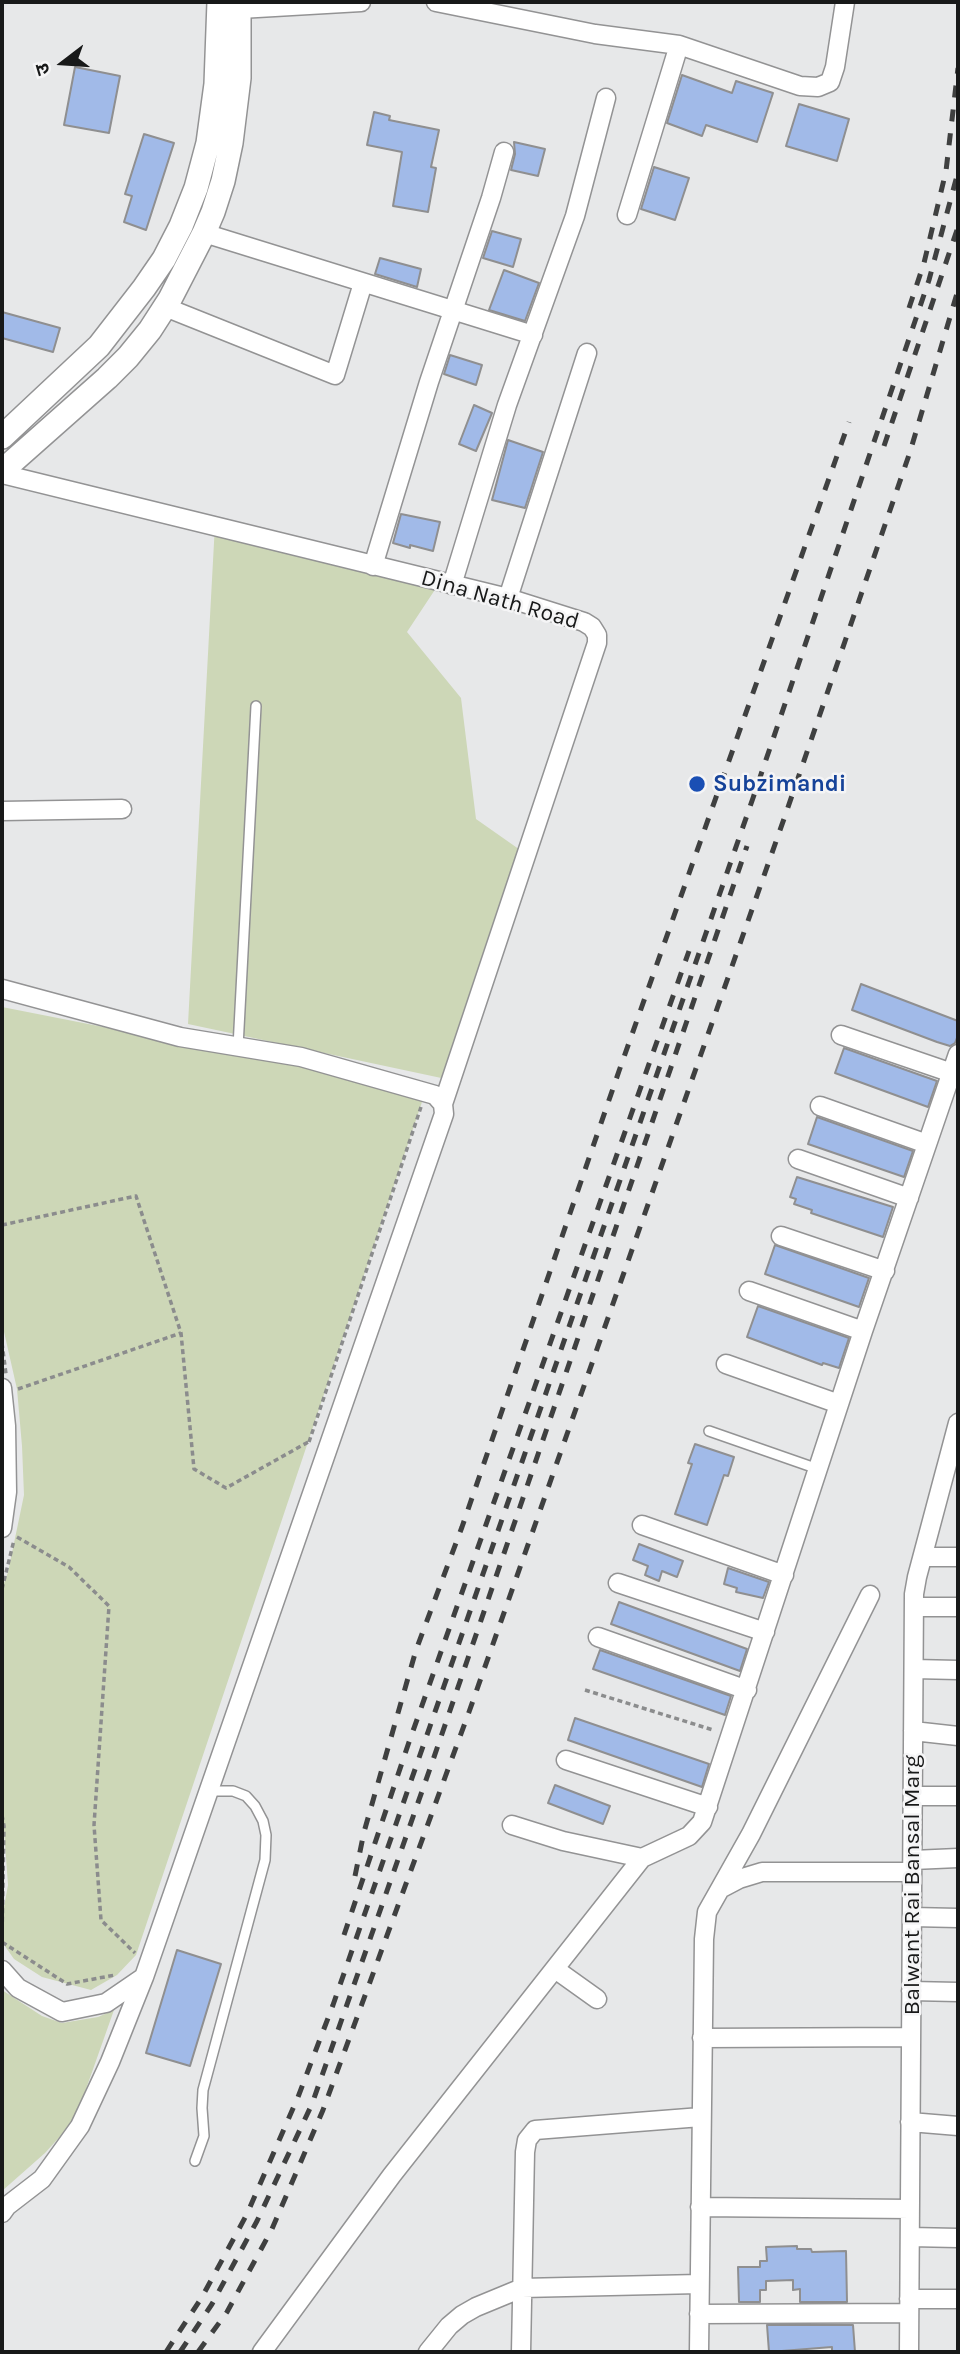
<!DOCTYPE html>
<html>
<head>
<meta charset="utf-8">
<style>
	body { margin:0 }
	#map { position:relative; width:960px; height:2354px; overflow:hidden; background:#e7e8e9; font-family:Karla,"Noto Sans Devanagari",sans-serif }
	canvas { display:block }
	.frame { position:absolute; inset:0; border:4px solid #181919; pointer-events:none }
	.north { position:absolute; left:28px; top:28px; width:70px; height:70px; -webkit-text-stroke:5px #f5f5f6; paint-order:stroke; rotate:253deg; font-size:19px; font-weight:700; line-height:28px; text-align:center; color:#181919 }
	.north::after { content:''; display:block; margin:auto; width:24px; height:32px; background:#181919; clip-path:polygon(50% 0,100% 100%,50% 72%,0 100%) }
</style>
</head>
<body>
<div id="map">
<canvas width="960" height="2354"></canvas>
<div class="frame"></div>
<div class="north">उ</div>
</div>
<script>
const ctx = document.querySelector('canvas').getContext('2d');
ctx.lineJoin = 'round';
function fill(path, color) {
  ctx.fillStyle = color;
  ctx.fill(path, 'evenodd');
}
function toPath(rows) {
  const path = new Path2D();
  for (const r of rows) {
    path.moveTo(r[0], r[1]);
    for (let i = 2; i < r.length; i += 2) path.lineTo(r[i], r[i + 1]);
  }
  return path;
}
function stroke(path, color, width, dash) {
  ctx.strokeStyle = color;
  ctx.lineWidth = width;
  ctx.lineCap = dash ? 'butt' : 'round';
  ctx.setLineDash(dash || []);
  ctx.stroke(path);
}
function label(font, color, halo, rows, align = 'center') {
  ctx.font = font + ' Karla,sans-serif';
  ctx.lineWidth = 5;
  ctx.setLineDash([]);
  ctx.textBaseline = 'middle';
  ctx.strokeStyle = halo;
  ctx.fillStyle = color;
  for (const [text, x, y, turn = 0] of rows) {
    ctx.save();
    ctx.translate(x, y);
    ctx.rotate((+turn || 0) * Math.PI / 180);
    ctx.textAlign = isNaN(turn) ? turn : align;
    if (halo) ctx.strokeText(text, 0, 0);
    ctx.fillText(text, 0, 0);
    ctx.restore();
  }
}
const green = toPath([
	[215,524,446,573,407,632,461,698,476,819,523,852,446,1079,188,1024],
	[2,1007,327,1071,423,1099,136,1955,117,1975,91,1990,42,1977,14,1959,2,1942,2,1918,8,1885,2,1803,2,1589,8,1572,24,1495,22,1446,17,1389,2,1323],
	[2,1990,42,2016,62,2023,98,2017,114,2010,75,2120,45,2153,2,2191]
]);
const building = toPath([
	[75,67,120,76,109,133,64,125,75,67],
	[682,75,732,93,736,81,773,93,757,142,706,125,702,136,667,123,682,75],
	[799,104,849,119,837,161,786,146,799,104],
	[374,112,390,116,389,120,439,130,431,167,436,168,428,212,393,206,402,152,367,145,374,112],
	[144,134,174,143,146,230,124,222,132,196,125,194,144,134],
	[514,142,545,149,538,176,511,170,515,154,514,142],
	[654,167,689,178,675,220,641,209,654,167],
	[492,231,521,239,513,267,483,258,492,231],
	[380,258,421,269,417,287,375,274,380,258],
	[504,270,539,283,525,321,489,310,504,270],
	[2,312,60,328,53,352,2,338,2,312],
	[450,355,482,365,476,385,444,374,450,355],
	[474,405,492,413,476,451,459,444,474,405],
	[508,440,543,452,525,508,492,500,508,440],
	[401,514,440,522,433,551,410,545,410,548,393,543,401,514],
	[861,984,958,1021,958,1035,955,1043,950,1046,937,1042,852,1010,861,984],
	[844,1048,937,1081,928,1107,835,1073,844,1048],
	[817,1117,913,1151,904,1177,808,1144,817,1117],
	[797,1177,893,1207,883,1237,811,1213,812,1210,794,1204,796,1199,790,1197,797,1177],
	[775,1245,869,1278,859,1307,765,1274,775,1245],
	[758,1306,849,1338,839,1368,823,1363,822,1365,747,1337,758,1306],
	[695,1444,734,1457,728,1476,724,1475,707,1525,675,1514,692,1464,688,1463,695,1444],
	[639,1544,683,1561,677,1577,662,1571,659,1581,645,1575,648,1566,633,1560,639,1544],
	[728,1568,769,1582,763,1598,736,1592,737,1588,724,1584,728,1568],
	[619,1602,747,1649,740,1671,611,1624,619,1602],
	[600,1650,731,1696,725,1715,593,1669,600,1650],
	[575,1718,709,1764,702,1787,568,1740,575,1718],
	[555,1785,610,1806,603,1824,548,1803,555,1785],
	[177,1950,221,1964,190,2066,146,2053,177,1950],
	[797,2246,797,2249,811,2249,812,2252,846,2251,847,2302,800,2302,800,2289,793,2290,793,2280,766,2281,766,2290,760,2290,760,2302,739,2302,738,2267,760,2267,760,2261,767,2261,766,2247,797,2246],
	[767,2325,853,2325,855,2352,832,2352,832,2347,769,2352,767,2325]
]);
const path = toPath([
	[2,1225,136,1196,181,1333,194,1469,226,1488,310,1441],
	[2,1343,6,1374],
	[18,1389,181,1333],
	[309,1442,421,1107],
	[17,1537,69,1567,109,1606,94,1825,101,1920,135,1953],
	[2,1589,14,1540],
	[585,1690,713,1730],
	[2,1815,4,1826,2,1942,67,1984,115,1975]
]);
const service = toPath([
	[238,1047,256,706],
	[709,1431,818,1469],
	[195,2161,204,2136,202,2108,203,2090,265,1860,266,1835,263,1821,255,1806,246,1796,233,1791,209,1791]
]);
const minor = toPath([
	[436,2,595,34,679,45,800,86,818,87,830,82,835,67,845,2],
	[240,9,361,2],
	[627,215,679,45],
	[204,233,533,335],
	[165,307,335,375,363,283],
	[2,474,508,598,584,622,592,627,597,635,597,643,443,1104],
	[373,566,429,382,491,198,504,152],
	[452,585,507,405,575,216,606,98],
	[508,598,587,353],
	[2,811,122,809],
	[2,989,180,1037,301,1057,435,1095,443,1104,444,1114,144,1977,110,2062,80,2126,42,2179,7,2206,2,2213],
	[841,1035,952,1073],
	[820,1106,927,1144],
	[798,1159,909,1198],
	[781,1236,885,1271],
	[749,1291,863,1331],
	[726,1364,839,1404],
	[2,1388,6,1426,7,1492,2,1528],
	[642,1525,784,1575],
	[924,1557,958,1557],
	[618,1583,765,1632],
	[914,1607,958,1607],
	[598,1637,747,1690],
	[914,1669,958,1670],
	[913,1731,958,1736],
	[566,1760,708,1807],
	[913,1796,958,1796],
	[512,1825,563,1841,642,1858],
	[913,1860,958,1858],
	[720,1889,751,1834,870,1595],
	[912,1917,958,1918],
	[555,1969,597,1999],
	[2,1970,18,1988,62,2012,106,2003,144,1977],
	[911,1991,958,1992],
	[702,2038,911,2037],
	[910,2122,958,2126],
	[700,2207,910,2209],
	[910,2237,958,2238],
	[909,2299,958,2299],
	[699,2314,909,2313],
	[262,2352,392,2175,642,1858,689,1836,702,1822,863,1331,958,1054],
	[428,2352,449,2326,462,2315,476,2307,522,2288,699,2284],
	[521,2352,525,2152,527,2140,535,2130,701,2117],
	[699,2352,704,1939,707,1912,720,1889,739,1879,762,1872,912,1872],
	[909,2352,914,1594,917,1577,958,1423]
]);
const tertiary = toPath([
	[2,437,99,346,144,288,164,259,181,226,196,188,208,143,216,84,219,2],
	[2,471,107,378,128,357,150,330,170,299,204,233,213,212,223,181,231,143,239,78,239,2]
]);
const rail = toPath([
	[909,308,924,263,946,171,958,68],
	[884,446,958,227],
	[355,1876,364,1832,416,1650,462,1527,619,1071,849,422],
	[344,1935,408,1745,689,951],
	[166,2352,202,2297,247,2214,298,2097,333,2005,753,798,929,280,958,172],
	[180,2352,212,2304,257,2221,312,2104,433,1760,747,846],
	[198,2352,227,2312,272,2229,323,2110,469,1712,785,816,910,452,958,290]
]);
const markers = [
	[697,784,9,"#1a4fb4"]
];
const streetNames = [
	["Dina Nath Road",500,600,16],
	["Balwant Rai Bansal Marg",912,1885,-90]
];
const transitNames = [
	["Subzimandi",713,784]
];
fill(green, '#cdd7b7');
fill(building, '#a1bae8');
stroke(building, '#8f8f90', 2);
stroke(service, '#939394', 12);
stroke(minor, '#939394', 21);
stroke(tertiary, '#939394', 26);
stroke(path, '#8b8c8d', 3.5, [5, 3.5]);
stroke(service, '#fff', 9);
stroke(minor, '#fff', 18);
stroke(tertiary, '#fff', 23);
stroke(rail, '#3f4040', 5, [12, 12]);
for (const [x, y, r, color] of markers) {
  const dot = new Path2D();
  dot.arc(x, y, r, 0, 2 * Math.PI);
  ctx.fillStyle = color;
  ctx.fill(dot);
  stroke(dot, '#f5f5f6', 2.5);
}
label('23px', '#181919', '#f5f5f6', streetNames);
label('bold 23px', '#164399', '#f5f5f6', transitNames, 'left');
</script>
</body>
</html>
